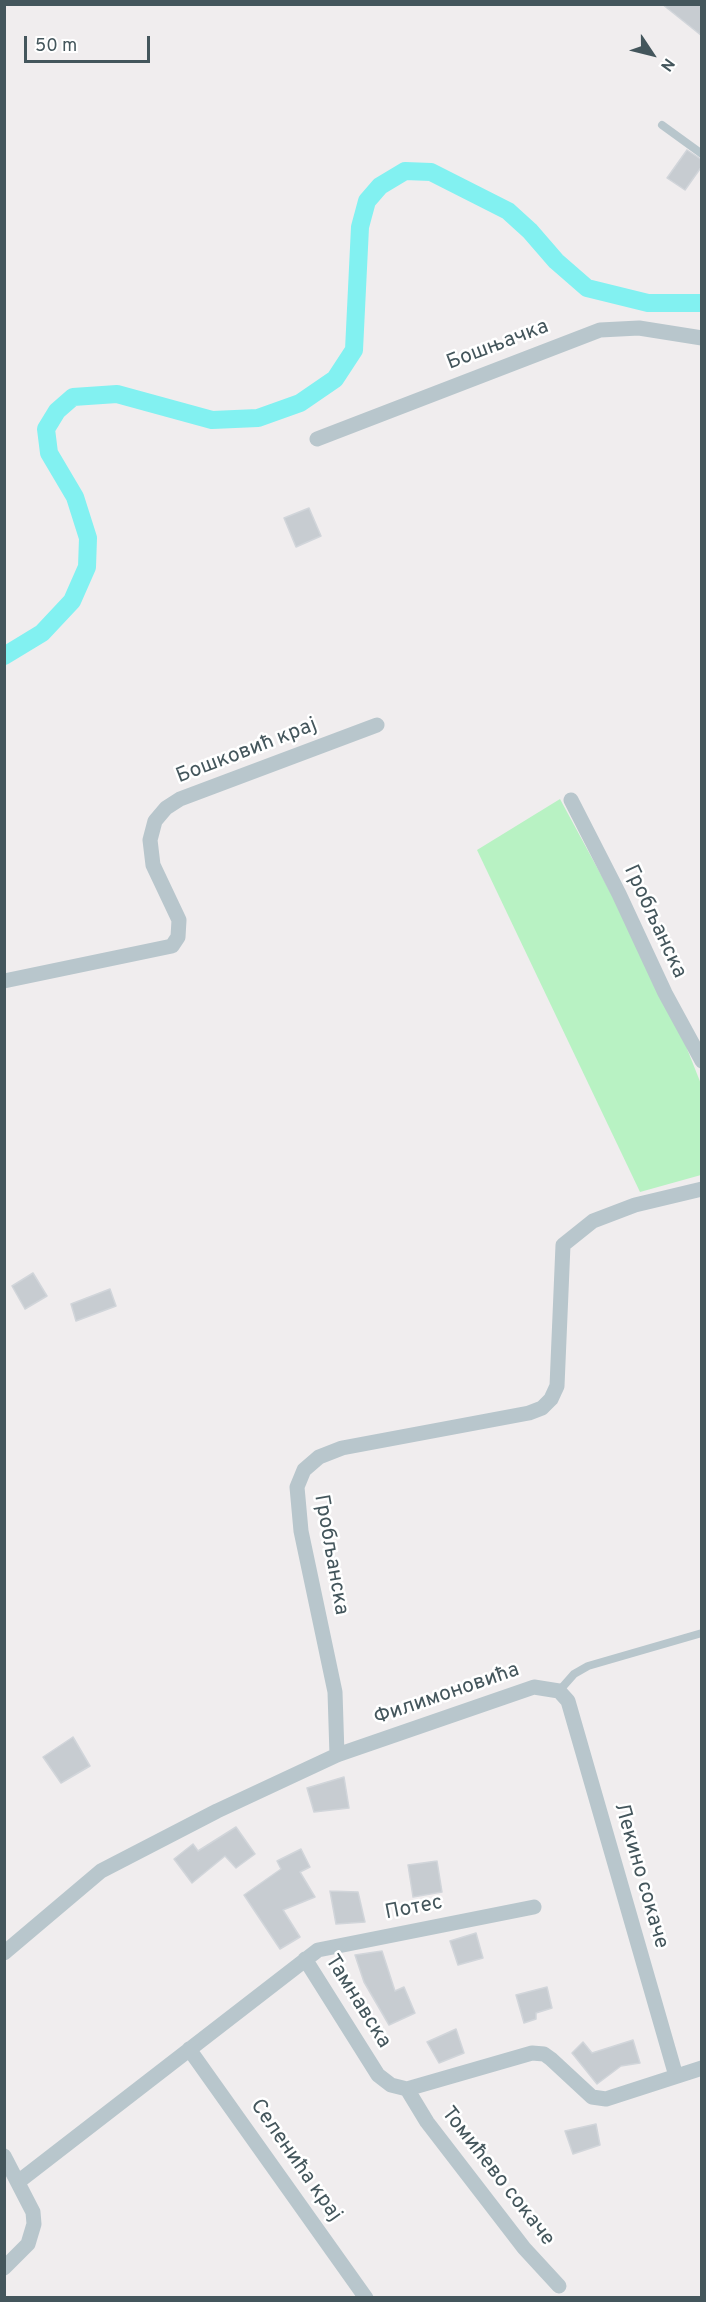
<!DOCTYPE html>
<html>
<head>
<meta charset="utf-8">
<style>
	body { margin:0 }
	#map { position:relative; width:706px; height:2302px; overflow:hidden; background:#f0edee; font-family:Overpass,sans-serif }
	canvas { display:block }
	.frame { position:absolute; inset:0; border:6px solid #44565c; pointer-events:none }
	.north { position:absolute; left:622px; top:24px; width:60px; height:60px; -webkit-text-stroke:4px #fff; paint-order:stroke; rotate:125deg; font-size:16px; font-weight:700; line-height:24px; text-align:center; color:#44565c }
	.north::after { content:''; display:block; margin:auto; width:21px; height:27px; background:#44565c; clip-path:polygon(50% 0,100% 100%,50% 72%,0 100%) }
	.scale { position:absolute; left:24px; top:36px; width:126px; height:27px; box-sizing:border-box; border:3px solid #44565c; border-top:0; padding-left:8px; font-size:18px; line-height:21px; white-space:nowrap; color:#44565c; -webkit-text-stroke:4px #fff; paint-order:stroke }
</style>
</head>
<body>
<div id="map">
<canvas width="706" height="2302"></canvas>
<div class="frame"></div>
<div class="north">N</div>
<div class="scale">50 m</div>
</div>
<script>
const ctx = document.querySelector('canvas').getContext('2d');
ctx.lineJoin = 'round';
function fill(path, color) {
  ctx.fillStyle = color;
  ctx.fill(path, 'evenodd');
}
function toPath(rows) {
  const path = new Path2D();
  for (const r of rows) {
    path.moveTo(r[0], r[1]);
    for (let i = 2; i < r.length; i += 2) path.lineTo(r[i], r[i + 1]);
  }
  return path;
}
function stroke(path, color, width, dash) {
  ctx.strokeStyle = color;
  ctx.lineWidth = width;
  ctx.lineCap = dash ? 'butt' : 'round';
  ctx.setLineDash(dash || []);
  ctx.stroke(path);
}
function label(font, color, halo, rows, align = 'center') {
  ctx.font = font + ' Overpass,sans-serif';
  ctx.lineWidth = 5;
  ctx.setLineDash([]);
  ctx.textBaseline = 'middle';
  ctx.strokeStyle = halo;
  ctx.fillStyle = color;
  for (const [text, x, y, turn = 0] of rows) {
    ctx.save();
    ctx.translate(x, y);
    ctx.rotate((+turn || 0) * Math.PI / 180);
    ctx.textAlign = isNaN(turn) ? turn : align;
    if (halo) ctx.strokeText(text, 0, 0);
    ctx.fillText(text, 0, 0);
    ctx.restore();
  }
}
const green = toPath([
	[560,799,665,993,701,1084,701,1175,640,1192,477,850]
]);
const canal = toPath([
	[4,656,42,633,72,601,87,567,88,538,75,497,49,453,46,429,57,411,73,397,117,394,212,420,258,418,300,403,335,379,354,350,360,227,367,201,380,186,405,171,431,172,508,211,530,231,556,261,587,288,648,303,702,303]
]);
const building = toPath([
	[662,4,702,4,702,36,662,4],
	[687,150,702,160,702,166,685,190,667,178,687,150],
	[309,508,321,536,296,547,284,518,309,508],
	[33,1273,47,1296,25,1309,12,1286,33,1273],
	[110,1289,116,1306,76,1321,71,1304,110,1289],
	[73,1737,90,1766,61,1783,43,1757,73,1737],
	[344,1777,349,1808,314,1812,307,1788,344,1777],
	[236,1827,255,1854,236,1868,225,1856,192,1883,174,1859,193,1844,198,1851,236,1827],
	[301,1849,310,1867,300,1872,315,1897,283,1910,300,1937,280,1949,244,1895,281,1869,277,1861,301,1849],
	[437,1861,442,1892,413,1897,408,1865,437,1861],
	[330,1891,358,1892,365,1922,336,1924,330,1891],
	[476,1933,483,1958,458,1965,450,1941,476,1933],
	[382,1951,395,1991,404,1987,415,2013,389,2025,364,1982,355,1955,382,1951],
	[547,1987,552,2008,536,2013,536,2019,524,2023,516,1995,547,1987],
	[456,2029,464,2053,439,2063,427,2042,456,2029],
	[633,2040,640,2063,621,2066,597,2084,572,2053,583,2042,592,2053,633,2040],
	[596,2124,600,2145,573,2154,565,2131,596,2124]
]);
const lane = toPath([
	[662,125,702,154],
	[559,1691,574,1674,588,1666,702,1633]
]);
const street = toPath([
	[317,439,600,330,639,328,702,338],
	[571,800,619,894,665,993,702,1061],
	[4,981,172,946,178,937,179,920,153,865,150,840,155,821,166,808,180,799,377,725],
	[337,1755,335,1692,301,1531,297,1487,304,1470,319,1457,342,1448,529,1413,542,1408,551,1399,557,1386,563,1245,593,1221,635,1205,702,1189],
	[4,1953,101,1871,217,1811,337,1755,534,1687,559,1691,568,1701,676,2076],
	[305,1959,378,2075,391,2085,407,2089,532,2053,544,2054,551,2059,592,2097,606,2099,702,2068],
	[189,2049,366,2298],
	[407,2089,427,2122,524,2248,559,2286],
	[4,2156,33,2212,34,2224,28,2244,4,2268],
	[18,2182,318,1950,534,1907]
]);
const streetNames = [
	["Бошњачка",498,346,-21],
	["Бошковић крај",247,752,-21],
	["Гробљанска",654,922,65],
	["Гробљанска",330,1555,80],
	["Филимоновића",447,1695,-19],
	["Лекино сокаче",640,1876,74],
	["Потес",414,1909,-11],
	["Тамнавска",357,2002,58],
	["Селенића крај",295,2161,55],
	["Томићево сокаче",497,2177,52]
];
fill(green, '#b8f2c3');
stroke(canal, '#82f1f1', 18);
fill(building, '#c7ccd1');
stroke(building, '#d1d5da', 1.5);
stroke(lane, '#b8c6cc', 8);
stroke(street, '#b8c6cc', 15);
label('21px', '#44565c', '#fff', streetNames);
</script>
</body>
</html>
